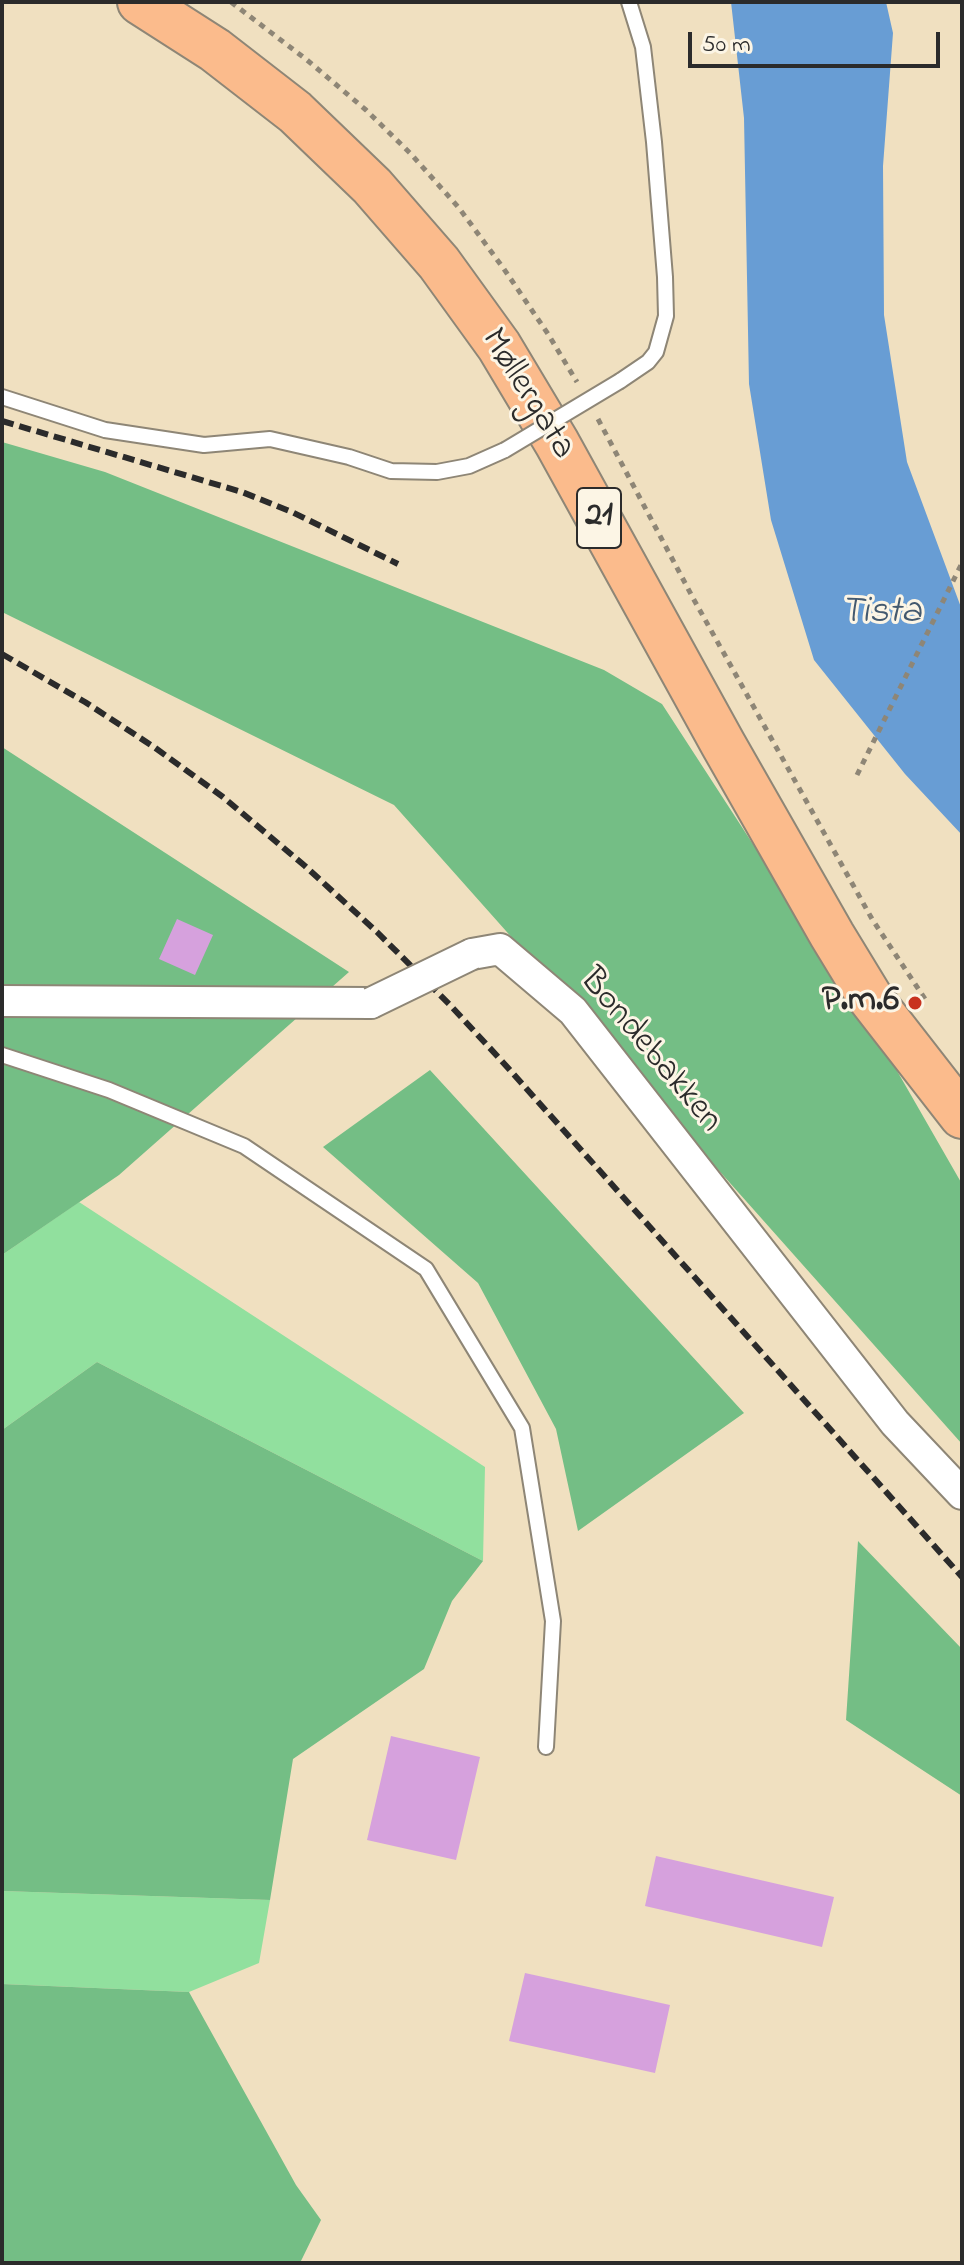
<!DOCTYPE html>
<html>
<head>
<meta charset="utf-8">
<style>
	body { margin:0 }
	#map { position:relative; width:964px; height:2265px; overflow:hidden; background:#f0e0c0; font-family:"Indie Flower",sans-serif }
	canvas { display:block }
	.frame { position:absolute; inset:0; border:4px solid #2b2b2b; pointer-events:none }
	.scale { position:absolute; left:688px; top:32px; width:252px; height:36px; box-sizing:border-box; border:4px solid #2b2b2b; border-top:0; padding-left:10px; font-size:24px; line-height:28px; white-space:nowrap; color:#2b2b2b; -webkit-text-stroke:6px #fcf5e5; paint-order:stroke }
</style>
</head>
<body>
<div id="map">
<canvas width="964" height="2265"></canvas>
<div class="frame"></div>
<div class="scale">50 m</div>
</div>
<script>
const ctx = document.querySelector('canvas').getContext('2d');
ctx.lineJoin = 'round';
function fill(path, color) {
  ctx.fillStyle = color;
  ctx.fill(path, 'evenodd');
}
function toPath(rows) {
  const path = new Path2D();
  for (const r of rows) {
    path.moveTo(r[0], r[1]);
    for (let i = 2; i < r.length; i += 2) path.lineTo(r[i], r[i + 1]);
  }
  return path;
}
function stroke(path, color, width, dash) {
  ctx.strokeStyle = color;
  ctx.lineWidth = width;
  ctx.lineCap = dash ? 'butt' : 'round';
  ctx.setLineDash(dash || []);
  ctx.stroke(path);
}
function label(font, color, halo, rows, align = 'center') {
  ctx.font = font + ' "Indie Flower",sans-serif';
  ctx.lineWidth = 6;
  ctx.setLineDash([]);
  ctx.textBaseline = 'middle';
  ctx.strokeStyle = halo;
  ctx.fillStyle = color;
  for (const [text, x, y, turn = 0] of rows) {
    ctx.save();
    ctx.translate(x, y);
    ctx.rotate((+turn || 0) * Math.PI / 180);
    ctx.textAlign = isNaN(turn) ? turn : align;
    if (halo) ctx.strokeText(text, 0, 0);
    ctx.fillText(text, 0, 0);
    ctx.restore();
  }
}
const green = toPath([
	[79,1202,485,1467,483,1561,97,1362,2,1430,2,1255],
	[2,1891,270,1900,259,1963,189,1992,2,1984]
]);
const forest = toPath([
	[2,442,105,472,604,670,662,704,873,1029,962,1184,962,1444,394,805,2,612],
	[2,747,349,972,119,1175,2,1255],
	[430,1070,744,1413,578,1531,556,1429,478,1283,323,1147],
	[97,1362,483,1561,452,1601,424,1669,293,1759,270,1900,2,1891,2,1430],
	[858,1541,962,1649,962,1796,846,1720],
	[2,1984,189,1992,296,2185,321,2220,300,2263,2,2263]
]);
const water = toPath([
	[731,2,886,2,893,33,883,166,884,315,907,462,962,610,962,835,905,774,814,660,771,520,749,384,744,118]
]);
const building = toPath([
	[177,919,213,935,195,975,159,959],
	[391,1736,480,1757,456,1860,367,1840],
	[656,1856,834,1897,822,1947,645,1906],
	[525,1973,670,2005,655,2073,509,2041]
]);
const path = toPath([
	[231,2,307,60,366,110,411,154,459,208,504,269,548,334,577,382],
	[598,419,693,598,872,919,927,1002],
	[857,775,962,563]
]);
const lane = toPath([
	[620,381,648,362,656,352,666,316,665,277,654,142,643,47,629,2],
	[2,397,105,430,204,445,270,439,349,457,391,471,437,472,469,466,505,450],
	[2,1055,109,1090,244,1146,426,1269,522,1428,553,1621,546,1747]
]);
const street = toPath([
	[472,954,500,949,573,1011,895,1423,962,1494],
	[2,1001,371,1003]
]);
const primary = toPath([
	[140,2,215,50,295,112,372,186,439,263,499,346,557,443,723,744,832,935,871,999,962,1116]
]);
const rail = toPath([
	[2,421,242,492,292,512,398,564],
	[2,654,85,702,154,747,223,797,305,866,377,932,450,1005,500,1059,962,1577]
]);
const laneBridge = toPath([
	[505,450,620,381]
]);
const streetBridge = toPath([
	[371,1003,472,954]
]);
const markers = [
	[915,1003,8,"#c8321e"]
];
const shields = [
	[599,518,44]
];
const shieldNames = [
	["21",599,518]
];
const streetNames = [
	["Møllergata",526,395,58],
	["Bondebakken",649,1052,50]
];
const poiNames = [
	["P.m.6",899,1003]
];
const waterNames = [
	["Tista",881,615]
];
fill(green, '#91e09e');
fill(forest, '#74be85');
fill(water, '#689dd4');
fill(building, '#d6a1dd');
stroke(lane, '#8e8676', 18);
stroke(street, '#8e8676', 34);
stroke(primary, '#8e8676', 48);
stroke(path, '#8e8676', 5, [6, 6]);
stroke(lane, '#fff', 14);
stroke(street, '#fff', 30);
stroke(primary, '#fbbb8c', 44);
stroke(rail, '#2b2b2b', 6, [12, 6]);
stroke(laneBridge, '#8e8676', 18, []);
stroke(streetBridge, '#8e8676', 34, []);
stroke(laneBridge, '#fff', 14);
stroke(streetBridge, '#fff', 30);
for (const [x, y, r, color] of markers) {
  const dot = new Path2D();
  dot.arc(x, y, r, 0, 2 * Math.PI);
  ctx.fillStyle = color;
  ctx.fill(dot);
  stroke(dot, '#fcf5e5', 3);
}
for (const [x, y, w] of shields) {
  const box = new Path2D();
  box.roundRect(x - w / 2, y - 30, w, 60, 6);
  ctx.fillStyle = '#fcf5e5';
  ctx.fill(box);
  stroke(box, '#2b2b2b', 2);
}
label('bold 34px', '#2b2b2b', null, shieldNames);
label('36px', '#2b2b2b', '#fcf5e5', streetNames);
label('bold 36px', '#2b2b2b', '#fcf5e5', poiNames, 'right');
label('italic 38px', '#43596f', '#fcf5e5', waterNames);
</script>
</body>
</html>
